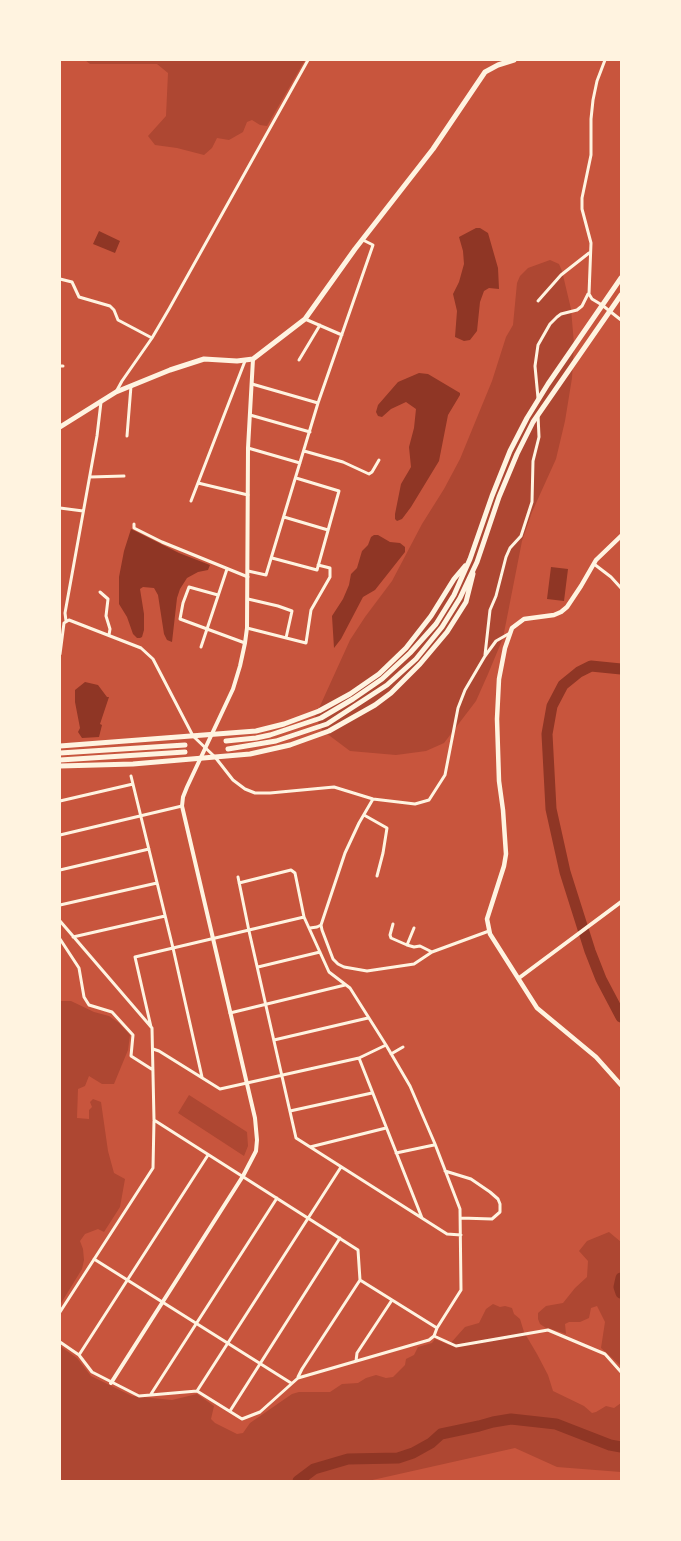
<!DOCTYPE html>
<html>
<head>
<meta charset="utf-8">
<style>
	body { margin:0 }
	#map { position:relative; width:681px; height:1541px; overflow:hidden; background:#c8553d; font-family:"Varela Round",sans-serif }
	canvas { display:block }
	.frame { position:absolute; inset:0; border:61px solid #fff3e0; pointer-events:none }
</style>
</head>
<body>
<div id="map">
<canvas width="681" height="1541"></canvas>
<div class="frame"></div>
</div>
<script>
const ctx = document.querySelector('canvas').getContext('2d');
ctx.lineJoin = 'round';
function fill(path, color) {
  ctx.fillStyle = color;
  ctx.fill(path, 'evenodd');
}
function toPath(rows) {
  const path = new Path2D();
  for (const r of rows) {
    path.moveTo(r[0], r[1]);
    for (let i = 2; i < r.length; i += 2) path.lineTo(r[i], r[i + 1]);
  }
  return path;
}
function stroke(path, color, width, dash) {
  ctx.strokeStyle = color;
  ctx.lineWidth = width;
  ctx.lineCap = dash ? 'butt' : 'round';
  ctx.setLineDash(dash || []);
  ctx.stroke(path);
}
const green = toPath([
	[85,60,305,60,267,126,260,125,252,120,247,122,243,132,229,140,217,138,212,148,204,155,177,148,155,145,148,136,166,116,168,73,157,64,90,64],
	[550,260,559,264,562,271,571,309,574,344,572,378,565,421,556,459,532,512,522,541,503,638,488,674,476,701,444,743,426,751,396,755,350,751,322,730,315,717,350,640,365,617,392,581,422,524,444,489,460,459,492,381,506,337,513,325,517,283,520,276,528,268],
	[60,1001,71,1001,94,1012,109,1016,119,1023,130,1035,128,1050,114,1084,102,1084,89,1076,85,1086,78,1089,77,1118,89,1119,89,1110,92,1107,90,1102,93,1099,101,1102,108,1151,114,1173,125,1179,120,1207,104,1232,98,1229,85,1234,80,1241,83,1249,84,1260,82,1269,60,1305],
	[189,1095,247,1132,248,1146,244,1156,178,1113],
	[609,1232,621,1242,621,1366,601,1348,605,1322,597,1306,591,1308,589,1318,580,1322,569,1322,565,1324,566,1334,551,1329,546,1328,540,1324,538,1319,538,1313,546,1306,563,1303,575,1288,587,1277,588,1261,579,1251,587,1241],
	[493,1304,500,1307,505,1306,512,1308,514,1314,520,1319,524,1332,537,1354,548,1375,553,1391,584,1406,592,1413,596,1412,606,1406,614,1408,621,1403,621,1472,557,1467,515,1448,368,1481,60,1481,60,1346,77,1358,91,1376,132,1396,172,1400,197,1394,214,1406,211,1419,215,1423,237,1434,243,1433,250,1423,292,1394,299,1392,330,1392,342,1384,358,1383,366,1378,376,1375,386,1378,393,1377,405,1365,406,1359,414,1355,418,1347,432,1343,435,1339,449,1345,465,1327,479,1323,486,1309]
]);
const water = toPath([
	[476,228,480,228,488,233,498,268,499,289,489,288,484,291,480,302,477,331,470,340,464,341,455,337,457,311,453,294,459,282,464,264,463,251,459,237],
	[99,231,120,241,115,253,93,244],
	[419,373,428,374,460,393,460,395,448,415,439,461,411,507,402,519,397,521,395,519,395,514,401,484,411,467,409,447,414,428,416,409,406,402,391,409,382,417,378,416,376,412,378,405,398,382],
	[131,529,179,553,210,565,208,570,198,572,187,578,180,589,177,598,172,642,167,640,164,634,158,595,154,588,143,587,140,589,144,614,144,630,142,637,140,638,137,638,133,634,127,617,119,604,119,577,124,551],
	[374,535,378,535,390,542,400,543,405,547,405,552,375,590,363,597,341,639,334,648,332,616,343,599,349,585,351,574,357,568,362,551,368,545,371,537],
	[551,567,568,569,564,601,547,599],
	[85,682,98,685,107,697,109,697,100,724,102,725,99,737,82,738,78,732,80,728,75,702,75,690]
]);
const river = toPath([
	[621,669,591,666,579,672,563,685,552,706,547,734,551,809,565,872,590,951,601,979,621,1017],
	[621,1278,619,1287,621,1293],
	[298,1481,314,1469,348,1459,398,1458,413,1453,431,1443,441,1434,479,1426,493,1422,511,1419,556,1424,610,1445,621,1447]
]);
const minor = toPath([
	[605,60,597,81,593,100,591,119,591,155,582,198,582,209,591,243,589,294,592,299,602,305,621,320],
	[60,279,72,282,79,297,110,306,114,310,118,320,152,338],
	[538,301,561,275,589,253],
	[305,319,342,335],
	[299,360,320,325],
	[60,366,63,366],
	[252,384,318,403],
	[116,392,122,381,152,338,169,309,308,60],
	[538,398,535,366,538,345,550,324,557,317,561,314,577,310,582,306,588,294],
	[250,415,310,432],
	[127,436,131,386],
	[248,448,300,463],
	[304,451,343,462,369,474,372,472,379,460],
	[90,477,124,476],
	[198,483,248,495],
	[191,501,245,361],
	[60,508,83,511],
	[284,517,328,530],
	[134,524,134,528,162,542,248,577],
	[272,558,317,570,339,491,296,478],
	[594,564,611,577,621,588],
	[248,571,266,575,318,403,373,245,363,240],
	[100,592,108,599,106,616,110,629,109,635],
	[218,595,189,587,183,603,180,619,245,643],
	[248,599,278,606,292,611,286,638],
	[66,621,65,613,97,436,101,402],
	[247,628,306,643,311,610,330,577,330,568,318,565],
	[201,647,227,569],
	[60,654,64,623,69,620,141,648,153,659,193,736,215,757,233,780,245,789,255,793,270,793,334,787,373,799,415,804,429,800,445,775,458,708,465,690,485,656,496,641,510,633],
	[485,655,490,610,496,596,506,557,510,548,521,536,532,502,533,461,539,437,538,415],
	[131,776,173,948,202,1077],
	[60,801,133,784],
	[364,815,387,828,383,853,377,876],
	[60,835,182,806],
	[60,870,149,849],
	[238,877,249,931,296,1138,447,1234,461,1235],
	[60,905,157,883],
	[60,921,152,1028,154,1120,153,1168,60,1312],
	[393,924,390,935,391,938,407,945,414,947,420,946,432,952],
	[321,925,322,930,333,959,338,964,344,967,367,971,414,964,432,952,489,931],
	[310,928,317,927,321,925,345,853,359,823,373,799],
	[73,937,165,916],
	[60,939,79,968,84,997,89,1005,112,1012,133,1035,131,1056,153,1070],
	[407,945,414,928],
	[258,967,320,952],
	[230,1013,345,985],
	[151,1027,135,957,304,917],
	[274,1040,368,1018],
	[153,1049,159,1051,220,1089,359,1058,386,1045],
	[391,1054,403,1047],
	[359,1058,422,1218],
	[290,1111,372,1093],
	[154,1120,358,1250,360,1280,437,1328],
	[310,1147,386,1128],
	[396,1153,434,1145],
	[445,1171,471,1179,490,1192,498,1199,500,1204,500,1212,492,1219,461,1218],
	[94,1259,291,1383],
	[434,1336,456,1346,548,1330,605,1354,621,1372],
	[60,1342,79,1355,92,1372,139,1396,197,1391,242,1419,260,1412,298,1378,429,1340,434,1336,437,1328,461,1290,460,1209,435,1144,410,1086,386,1045,350,988,329,972,304,917,295,873,291,870,239,883],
	[79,1355,208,1155],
	[356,1361,357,1353,392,1300],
	[298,1377,302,1369,360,1280],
	[197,1391,341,1167],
	[151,1394,277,1198],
	[230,1411,340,1238]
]);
const tertiary = toPath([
	[519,978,621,902],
	[111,1383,243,1176,256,1151,257,1140,255,1118,182,806,183,797,187,787,233,689,240,666,245,643,247,628,248,448,253,359]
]);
const secondary = toPath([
	[621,536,596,560,581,586,567,607,561,612,554,615,524,619,512,628,505,648,499,679,497,719,499,781,503,810,506,854,504,866,487,919,490,934,537,1008,596,1057,621,1085]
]);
const trunk = toPath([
	[60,427,116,392,170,370,204,359,237,361,253,359,305,319,355,249,433,149,485,72,498,65,514,60],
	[226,741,256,738,270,735,321,718,353,699,382,679,410,653,436,624,454,595,470,559,492,496,510,451,527,418,548,384,621,278],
	[60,746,256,731,284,724,319,711,350,694,379,674,406,648,431,616,454,579,465,566],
	[228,749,276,741,327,724,387,685,416,659,442,627,460,598,477,562,499,497,517,454,533,422,621,295],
	[60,753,185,745],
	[60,760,185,752],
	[60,766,133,764,250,754,290,745,329,731,375,705,391,693,420,664,447,632,466,602,473,574]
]);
fill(green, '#ae4732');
fill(water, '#8f3625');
stroke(river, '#8f3625', 11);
stroke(minor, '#fff3e0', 3);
stroke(tertiary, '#fff3e0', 4);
stroke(secondary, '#fff3e0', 4.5);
stroke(trunk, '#fff3e0', 5);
</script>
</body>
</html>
